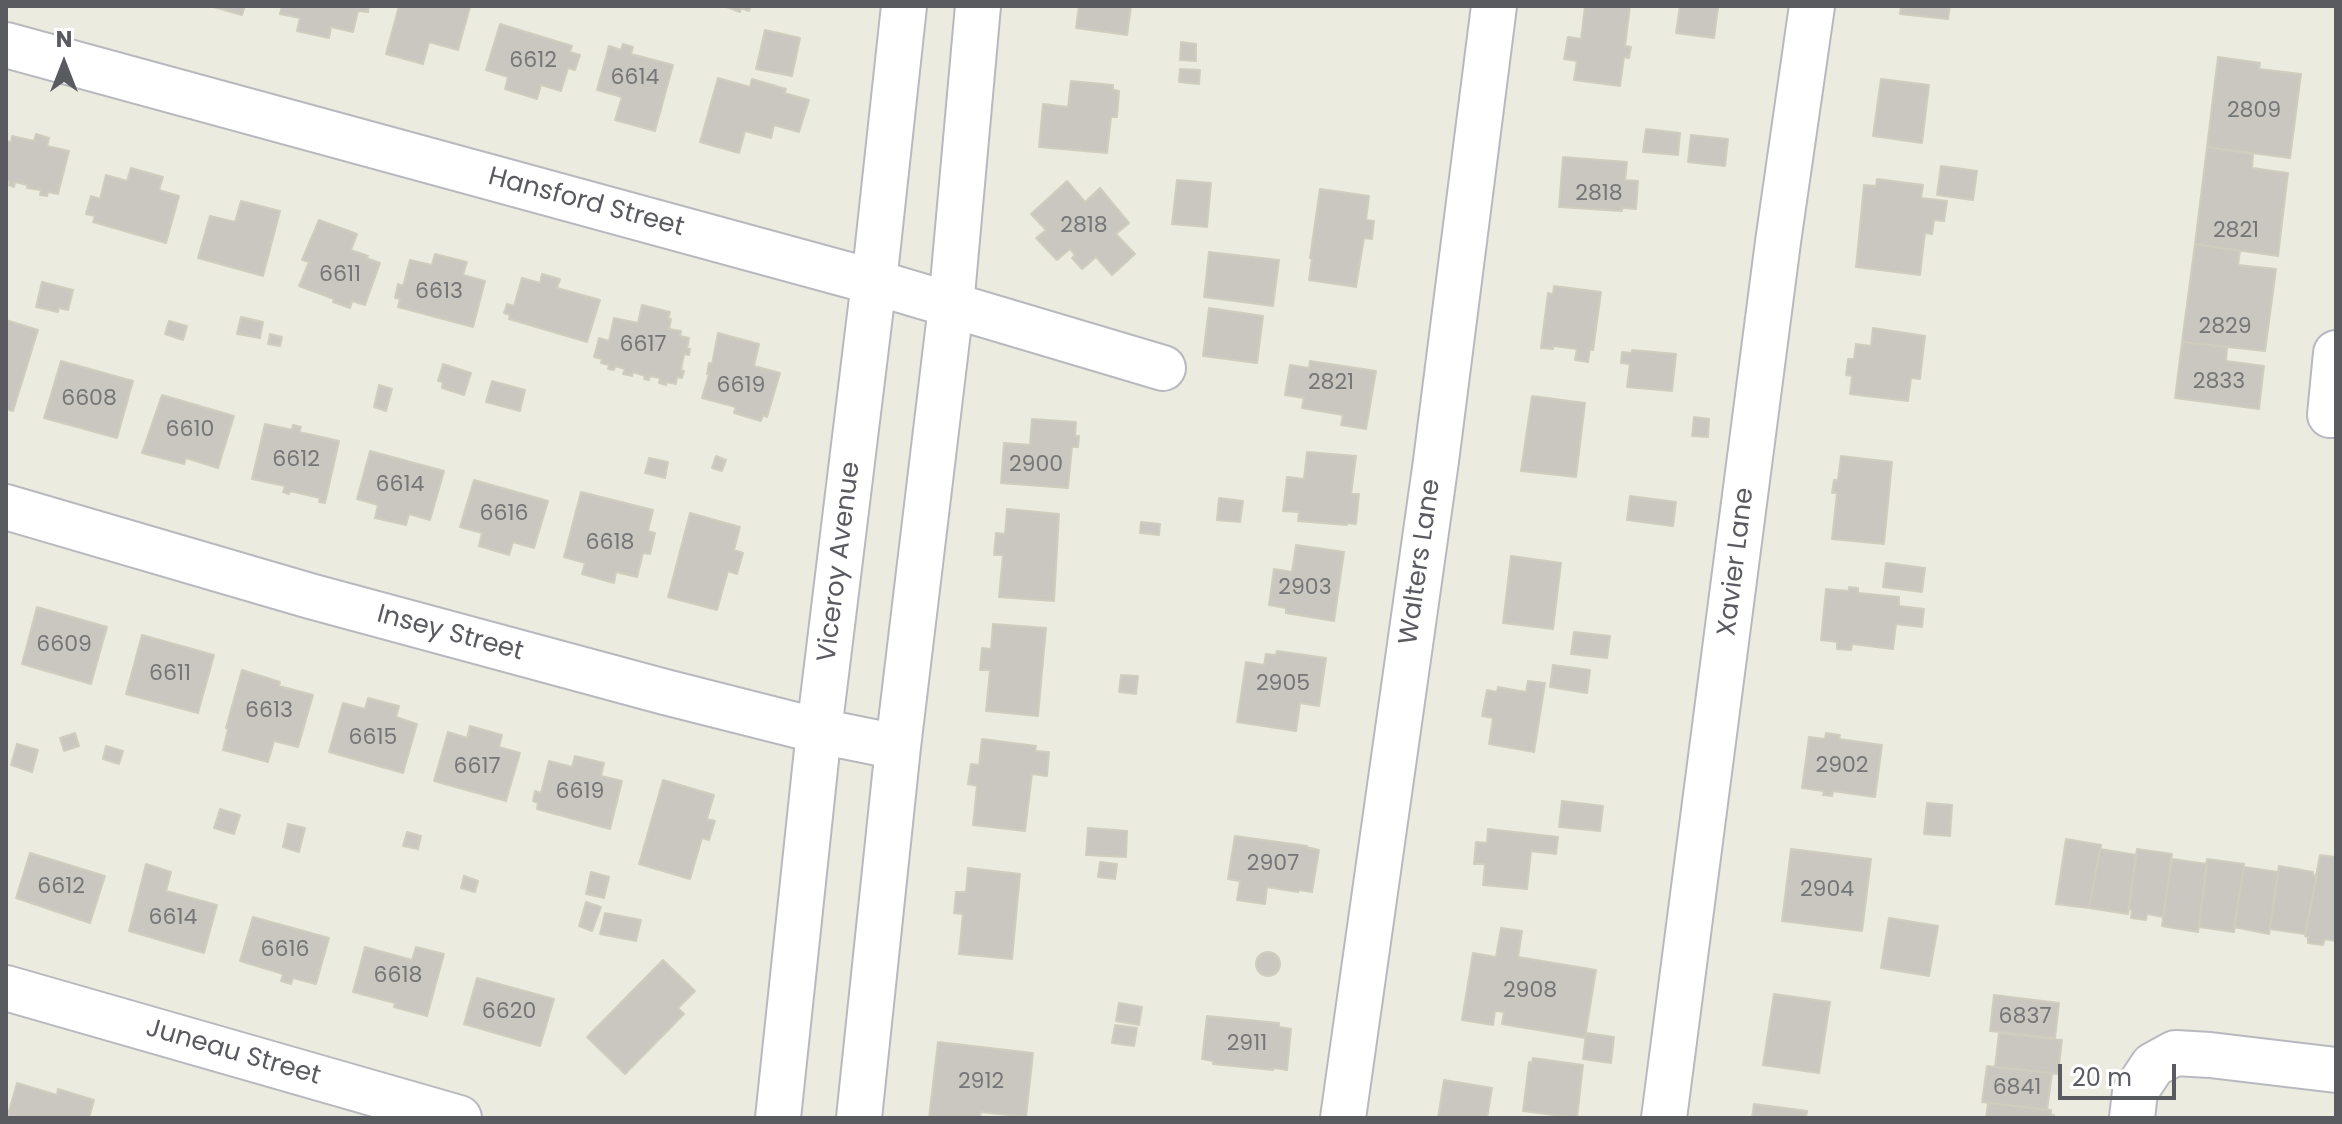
<!DOCTYPE html>
<html>
<head>
<meta charset="utf-8">
<style>
	body { margin:0 }
	#map { position:relative; width:2342px; height:1124px; overflow:hidden; background:#ecebe0; font-family:Poppins,sans-serif }
	canvas { display:block }
	.frame { position:absolute; inset:0; border:8px solid #595b61; pointer-events:none }
	.north { position:absolute; left:24px; top:24px; width:80px; height:80px; -webkit-text-stroke:6px #fff; paint-order:stroke; rotate:0deg; font-size:22px; font-weight:700; line-height:32px; text-align:center; color:#595b61 }
	.north::after { content:''; display:block; margin:auto; width:28px; height:36px; background:#595b61; clip-path:polygon(50% 0,100% 100%,50% 72%,0 100%) }
	.scale { position:absolute; left:2058px; top:1064px; width:118px; height:36px; box-sizing:border-box; border:4px solid #595b61; border-top:0; padding-left:10px; font-size:24px; line-height:28px; white-space:nowrap; color:#595b61; -webkit-text-stroke:6px #fff; paint-order:stroke }
</style>
</head>
<body>
<div id="map">
<canvas width="2342" height="1124"></canvas>
<div class="frame"></div>
<div class="north">N</div>
<div class="scale">20 m</div>
</div>
<script>
const ctx = document.querySelector('canvas').getContext('2d');
ctx.lineJoin = 'round';
function fill(path, color) {
  ctx.fillStyle = color;
  ctx.fill(path, 'evenodd');
}
function toPath(rows) {
  const path = new Path2D();
  for (const r of rows) {
    if (r.length === 3) {
      path.moveTo(r[0] + r[2], r[1]);
      path.arc(r[0], r[1], r[2], 0, 2 * Math.PI);
      continue;
    }
    path.moveTo(r[0], r[1]);
    for (let i = 2; i < r.length; i += 2) path.lineTo(r[i], r[i + 1]);
  }
  return path;
}
function stroke(path, color, width, dash) {
  ctx.strokeStyle = color;
  ctx.lineWidth = width;
  ctx.lineCap = dash ? 'butt' : 'round';
  ctx.setLineDash(dash || []);
  ctx.stroke(path);
}
function label(font, color, halo, rows, align = 'center') {
  ctx.font = font + ' Poppins,sans-serif';
  ctx.lineWidth = 6;
  ctx.setLineDash([]);
  ctx.textBaseline = 'middle';
  ctx.strokeStyle = halo;
  ctx.fillStyle = color;
  for (const [text, x, y, turn = 0] of rows) {
    ctx.save();
    ctx.translate(x, y);
    ctx.rotate((+turn || 0) * Math.PI / 180);
    ctx.textAlign = isNaN(turn) ? turn : align;
    if (halo) ctx.strokeText(text, 0, 0);
    ctx.fillText(text, 0, 0);
    ctx.restore();
  }
}
const building = toPath([
	[210,6,245,6,242,15,210,6],
	[282,6,369,6,368,12,358,11,353,32,331,27,329,38,297,31,300,18,280,14,282,6],
	[399,6,470,7,458,50,429,42,423,64,386,54,399,6],
	[724,6,751,6,749,11,741,8,740,12,724,6],
	[1079,6,1131,6,1127,35,1076,28,1079,6],
	[1585,6,1630,6,1625,46,1631,47,1629,58,1624,57,1620,86,1574,80,1577,61,1564,59,1568,37,1581,39,1585,6],
	[1680,6,1718,7,1714,38,1676,33,1680,6],
	[1901,6,1950,6,1948,19,1900,14,1901,6],
	[500,24,572,46,570,52,580,55,575,70,568,68,561,91,541,85,537,99,505,89,508,77,486,70,500,24],
	[765,30,800,38,792,76,756,69,765,30],
	[1181,42,1196,44,1196,61,1180,60,1181,42],
	[623,44,633,47,631,54,673,65,655,131,615,120,622,97,597,90,609,46,621,50,623,44],
	[2218,57,2260,63,2259,69,2301,74,2290,158,2207,147,2218,57],
	[1180,69,1200,70,1199,84,1179,82,1180,69],
	[718,78,750,87,752,79,786,89,784,93,809,100,799,132,774,125,771,138,745,131,739,153,700,142,718,78],
	[1881,79,1929,85,1922,143,1873,136,1881,79],
	[1071,81,1113,85,1113,90,1119,91,1117,117,1111,117,1107,153,1039,147,1043,104,1068,107,1071,81],
	[1646,129,1680,133,1678,155,1643,152,1646,129],
	[36,134,49,138,47,146,69,151,58,194,48,192,47,196,40,195,41,190,27,188,27,185,15,182,14,187,9,185,10,181,6,180,6,141,11,142,12,136,34,141,36,134],
	[1691,135,1728,139,1725,166,1688,162,1691,135],
	[2207,147,2253,154,2252,168,2288,173,2278,256,2195,244,2207,147],
	[1563,157,1627,162,1625,180,1638,181,1636,209,1622,208,1622,211,1559,207,1563,157],
	[1941,166,1977,171,1973,200,1937,195,1941,166],
	[131,168,163,177,159,190,179,196,166,243,93,222,95,216,86,214,91,196,100,199,106,175,127,181,131,168],
	[1877,179,1923,185,1921,198,1947,201,1944,221,1934,220,1932,234,1925,233,1920,275,1856,267,1864,185,1876,186,1877,179],
	[1177,180,1211,183,1207,227,1172,224,1177,180],
	[1067,181,1085,202,1100,188,1129,223,1116,234,1135,254,1112,275,1096,257,1082,269,1072,258,1075,255,1070,249,1057,260,1036,238,1046,230,1031,214,1067,181],
	[1320,189,1369,196,1366,220,1374,221,1372,239,1364,238,1356,287,1309,280,1312,259,1310,258,1320,189],
	[241,201,280,211,263,276,198,258,210,216,235,222,241,201],
	[319,220,357,234,351,250,368,256,366,258,380,263,365,305,352,301,350,308,333,302,334,299,299,286,309,262,302,260,319,220],
	[2195,244,2240,251,2238,265,2276,269,2265,351,2182,342,2195,244],
	[1209,252,1279,260,1273,306,1204,297,1209,252],
	[435,254,467,262,463,275,485,281,473,327,398,307,400,299,395,298,398,284,403,286,410,260,432,265,435,254],
	[542,274,560,279,557,288,600,300,587,342,509,319,510,315,504,313,507,304,514,306,522,278,540,283,542,274],
	[42,282,73,290,68,310,59,308,58,312,36,307,42,282],
	[1554,286,1601,292,1593,350,1590,349,1588,362,1575,360,1577,349,1553,346,1553,349,1541,348,1548,293,1553,294,1554,286],
	[642,305,670,312,668,318,671,319,669,329,681,331,680,336,689,338,687,348,690,349,689,355,684,354,681,370,684,371,682,378,677,377,676,384,666,382,666,385,659,383,660,378,650,376,649,380,644,379,645,376,633,372,632,376,623,374,625,369,615,366,614,370,608,369,609,365,601,363,602,359,594,357,599,338,609,341,614,318,638,323,642,305],
	[1209,308,1263,316,1257,363,1203,356,1209,308],
	[241,317,263,322,260,338,237,334,241,317],
	[6,320,38,330,13,411,6,409,6,320],
	[169,321,187,326,183,340,165,334,169,321],
	[1873,328,1925,336,1920,379,1911,378,1908,401,1850,394,1852,376,1846,375,1848,359,1854,359,1856,344,1871,346,1873,328],
	[718,333,759,344,754,366,780,373,767,417,763,415,761,421,734,413,736,407,702,398,709,374,707,374,709,363,712,364,718,333],
	[270,334,282,337,280,346,268,344,270,334],
	[2182,342,2227,347,2226,361,2264,366,2259,409,2175,398,2182,342],
	[1632,350,1676,354,1672,391,1627,387,1630,364,1621,363,1622,352,1632,353,1632,350],
	[61,361,133,381,117,438,44,418,61,361],
	[1310,361,1376,371,1366,429,1341,425,1343,415,1302,408,1304,398,1285,395,1290,365,1309,368,1310,361],
	[443,364,471,373,464,395,442,388,443,382,438,381,443,364],
	[492,381,525,390,520,411,486,402,492,381],
	[379,385,392,389,386,411,374,407,379,385],
	[162,395,234,416,218,468,186,458,184,464,142,453,162,395],
	[1532,396,1585,403,1576,477,1521,471,1532,396],
	[1694,417,1709,419,1708,437,1692,436,1694,417],
	[1032,419,1076,422,1075,436,1079,436,1078,447,1072,447,1068,488,1001,483,1004,443,1030,445,1032,419],
	[265,424,292,430,293,425,301,427,299,432,339,441,325,503,319,502,320,498,290,491,289,494,283,492,285,486,252,479,265,424],
	[370,451,444,471,430,520,409,514,406,525,375,518,378,505,357,499,370,451],
	[1307,452,1356,456,1351,494,1359,494,1356,524,1347,523,1347,525,1298,521,1299,512,1283,511,1287,477,1304,479,1307,452],
	[716,456,726,460,722,471,712,468,716,456],
	[1841,456,1892,462,1884,544,1832,539,1837,493,1832,493,1834,480,1838,480,1841,456],
	[649,458,668,462,665,478,645,473,649,458],
	[474,480,548,501,534,548,513,542,509,555,479,546,482,533,460,527,474,480],
	[581,492,653,510,648,531,655,533,650,554,643,553,637,577,616,572,614,583,582,574,585,563,564,557,581,492],
	[1630,496,1676,502,1673,526,1627,520,1630,496],
	[1219,498,1243,501,1240,522,1217,520,1219,498],
	[1007,509,1059,514,1054,601,999,597,1003,555,994,555,996,533,1005,534,1007,509],
	[690,513,740,527,734,550,743,553,737,574,728,571,717,610,668,597,690,513],
	[1141,522,1160,524,1159,535,1140,533,1141,522],
	[1296,545,1344,552,1334,621,1286,613,1286,608,1269,605,1274,569,1292,572,1296,545],
	[1511,556,1561,563,1553,629,1503,623,1511,556],
	[1886,563,1925,568,1922,592,1883,587,1886,563],
	[1849,587,1858,588,1858,593,1899,597,1899,606,1924,609,1922,627,1896,624,1893,649,1852,644,1851,650,1837,649,1837,642,1821,640,1826,589,1849,591,1849,587],
	[37,607,107,627,91,684,22,664,37,607],
	[993,624,1046,628,1038,716,986,711,990,670,980,670,982,648,991,649,993,624],
	[1574,632,1610,636,1607,658,1571,654,1574,632],
	[142,635,214,655,198,713,126,694,142,635],
	[1277,651,1326,658,1319,706,1300,703,1296,731,1237,722,1246,662,1264,665,1266,654,1276,655,1277,651],
	[1553,665,1590,670,1587,693,1550,687,1553,665],
	[242,670,280,682,279,686,313,695,298,747,274,741,268,762,223,750,228,729,226,728,242,670],
	[1121,675,1138,676,1136,694,1119,692,1121,675],
	[1528,681,1545,683,1534,752,1489,744,1493,718,1482,716,1487,690,1497,692,1498,687,1526,692,1528,681],
	[368,698,399,706,396,717,417,724,403,773,329,752,343,703,365,709,368,698],
	[470,726,502,735,499,747,520,753,506,801,434,781,448,732,467,738,470,726],
	[75,733,79,746,64,751,60,738,75,733],
	[1826,733,1840,735,1839,739,1882,745,1875,797,1833,791,1832,796,1823,795,1824,791,1802,788,1809,737,1825,739,1826,733],
	[982,739,1036,746,1035,751,1049,752,1047,776,1032,774,1025,831,973,825,977,786,968,784,971,764,979,765,982,739],
	[17,744,38,750,32,772,11,765,17,744],
	[106,746,123,751,119,764,103,759,106,746],
	[575,756,604,763,601,776,622,781,610,829,537,809,538,803,533,801,535,791,541,793,549,761,572,767,575,756],
	[663,780,714,795,707,819,715,821,709,840,702,838,690,879,639,864,663,780],
	[1562,801,1603,806,1600,831,1559,827,1562,801],
	[1927,803,1952,805,1950,836,1924,834,1927,803],
	[220,809,240,815,234,834,214,828,220,809],
	[288,824,305,828,299,852,283,847,288,824],
	[1088,828,1127,831,1126,857,1086,855,1088,828],
	[1488,829,1558,837,1556,854,1531,851,1527,889,1483,885,1485,864,1474,864,1476,842,1487,843,1488,829],
	[407,832,421,836,418,849,403,846,407,832],
	[1235,836,1307,846,1306,847,1319,850,1312,892,1299,890,1298,892,1267,887,1265,904,1237,900,1240,881,1228,879,1235,836],
	[2066,839,2101,845,2089,908,2056,904,2066,839],
	[1791,849,1871,859,1862,931,1782,921,1791,849],
	[2100,849,2136,855,2128,914,2089,908,2100,849],
	[2137,849,2172,854,2163,917,2147,914,2146,920,2131,918,2132,910,2129,909,2137,849],
	[30,853,105,876,90,923,16,898,30,853],
	[2320,855,2336,857,2336,941,2325,939,2323,945,2308,943,2308,937,2305,936,2320,855],
	[2172,859,2207,864,2198,932,2162,926,2172,859],
	[2207,859,2244,864,2234,932,2199,927,2207,859],
	[1100,862,1117,864,1115,879,1098,877,1100,862],
	[146,864,171,872,166,891,217,905,204,953,129,931,146,864],
	[2279,866,2313,872,2313,875,2317,876,2305,934,2270,929,2279,866],
	[2244,867,2278,872,2269,934,2234,927,2244,867],
	[968,868,1020,874,1012,959,959,954,963,914,954,913,956,892,966,892,968,868],
	[591,872,609,877,604,898,586,894,591,872],
	[464,876,478,881,475,892,461,888,464,876],
	[586,902,601,907,592,931,579,926,586,902],
	[605,913,641,920,636,941,600,934,605,913],
	[253,917,329,938,316,984,293,978,291,984,281,981,283,975,280,973,240,961,253,917],
	[1889,918,1938,926,1929,976,1881,968,1889,918],
	[1501,928,1522,931,1518,957,1596,970,1585,1038,1502,1024,1504,1012,1495,1011,1493,1025,1462,1020,1473,953,1496,957,1501,928],
	[365,947,412,960,416,947,444,954,427,1016,394,1007,395,1003,353,992,365,947],
	[1268,964,12],
	[663,960,695,991,678,1008,684,1014,625,1074,587,1037,663,960],
	[477,978,554,999,540,1046,464,1024,477,978],
	[1774,994,1830,1002,1819,1073,1763,1065,1774,994],
	[1994,995,2059,1003,2055,1038,1990,1031,1994,995],
	[1119,1003,1142,1007,1139,1025,1116,1021,1119,1003],
	[1207,1016,1279,1023,1279,1027,1291,1029,1287,1070,1274,1068,1273,1070,1213,1064,1213,1061,1202,1059,1207,1016],
	[1115,1025,1137,1028,1134,1046,1112,1043,1115,1025],
	[1586,1033,1614,1037,1611,1063,1583,1059,1586,1033],
	[1999,1033,2062,1040,2058,1074,1995,1067,1999,1033],
	[938,1042,1033,1053,1026,1117,981,1112,980,1118,929,1118,938,1042],
	[1533,1058,1583,1065,1577,1118,1523,1111,1529,1062,1532,1063,1533,1058],
	[1987,1066,2052,1073,2047,1110,1982,1102,1987,1066],
	[1444,1080,1492,1088,1487,1118,1438,1118,1444,1080],
	[17,1083,57,1095,58,1089,94,1100,89,1118,7,1118,17,1083],
	[1988,1103,2051,1110,2051,1115,2054,1115,2053,1118,1986,1118,1988,1103],
	[1754,1104,1807,1111,1806,1118,1752,1118,1754,1104]
]);
const minor = toPath([
	[6,45,874,282,1163,368],
	[2336,353,2330,415,2336,415],
	[6,507,310,596,665,692,819,731,898,747],
	[6,988,459,1118],
	[778,1118,819,731,874,282,904,6],
	[859,1118,898,747,951,306,978,6],
	[1343,1118,1436,461,1494,6],
	[1664,1118,1778,242,1812,6],
	[2132,1118,2135,1092,2153,1065,2175,1053,2210,1055,2336,1070]
]);
const numberNames = [
	["6612",533,61],
	["6614",635,78],
	["2809",2254,111],
	["2818",1599,194],
	["2818",1084,226],
	["2821",2236,231],
	["6611",340,275],
	["6613",439,292],
	["2829",2225,327],
	["6617",643,345],
	["2833",2219,382],
	["2821",1331,383],
	["6619",741,386],
	["6608",89,399],
	["6610",190,430],
	["6612",296,460],
	["2900",1036,465],
	["6614",400,485],
	["6616",504,514],
	["6618",610,543],
	["2903",1305,588],
	["6609",64,645],
	["6611",170,674],
	["2905",1283,684],
	["6613",269,711],
	["6615",373,738],
	["2902",1842,766],
	["6617",477,767],
	["6619",580,792],
	["2907",1273,864],
	["6612",61,887],
	["2904",1827,890],
	["6614",173,918],
	["6616",285,950],
	["6618",398,976],
	["2908",1530,991],
	["6620",509,1012],
	["6837",2025,1017],
	["2911",1247,1044],
	["2912",981,1082],
	["6841",2017,1088]
];
const streetNames = [
	["Hansford Street",586,203,15],
	["Viceroy Avenue",840,562,-83],
	["Walters Lane",1421,562,-82],
	["Xavier Lane",1737,562,-83],
	["Insey Street",450,634,15],
	["Juneau Street",233,1053,16]
];
fill(building, '#c9c7bf');
stroke(building, '#d0cdbe', 2);
stroke(minor, '#b8b9bf', 48);
stroke(minor, '#fff', 44);
label('22px', '#757678', null, numberNames);
label('26px', '#595b61', '#fff', streetNames);
</script>
</body>
</html>
